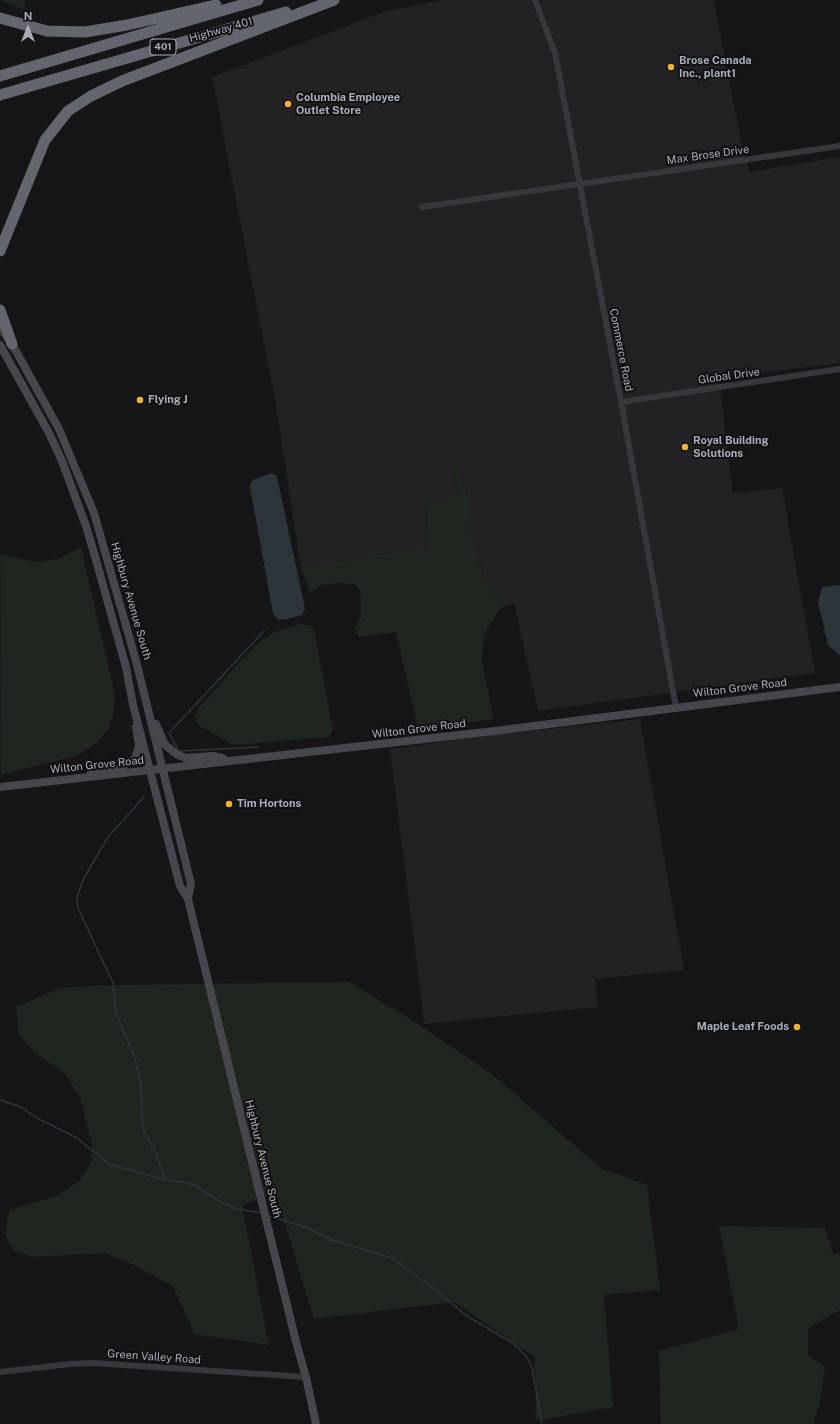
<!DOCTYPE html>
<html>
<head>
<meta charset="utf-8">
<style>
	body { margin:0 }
	#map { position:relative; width:840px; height:1424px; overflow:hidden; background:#161618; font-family:"Public Sans",sans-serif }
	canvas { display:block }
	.north { position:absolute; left:8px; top:8px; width:40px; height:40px; -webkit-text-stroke:3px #111113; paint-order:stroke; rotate:0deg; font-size:11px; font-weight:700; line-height:16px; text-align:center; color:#a8adb8 }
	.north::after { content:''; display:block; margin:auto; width:14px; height:18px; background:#a8adb8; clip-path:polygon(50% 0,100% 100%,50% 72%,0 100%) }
</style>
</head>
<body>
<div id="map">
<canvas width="840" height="1424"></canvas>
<div class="north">N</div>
</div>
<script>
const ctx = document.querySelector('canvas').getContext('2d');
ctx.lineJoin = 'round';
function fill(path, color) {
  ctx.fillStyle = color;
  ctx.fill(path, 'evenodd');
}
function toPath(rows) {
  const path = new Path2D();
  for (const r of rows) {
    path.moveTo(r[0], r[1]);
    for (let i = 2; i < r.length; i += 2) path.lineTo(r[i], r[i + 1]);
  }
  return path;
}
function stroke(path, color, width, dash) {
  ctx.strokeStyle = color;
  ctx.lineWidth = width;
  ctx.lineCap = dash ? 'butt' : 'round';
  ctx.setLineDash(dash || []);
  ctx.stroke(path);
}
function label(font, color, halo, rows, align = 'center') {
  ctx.font = font + ' "Public Sans",sans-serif';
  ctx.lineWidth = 4;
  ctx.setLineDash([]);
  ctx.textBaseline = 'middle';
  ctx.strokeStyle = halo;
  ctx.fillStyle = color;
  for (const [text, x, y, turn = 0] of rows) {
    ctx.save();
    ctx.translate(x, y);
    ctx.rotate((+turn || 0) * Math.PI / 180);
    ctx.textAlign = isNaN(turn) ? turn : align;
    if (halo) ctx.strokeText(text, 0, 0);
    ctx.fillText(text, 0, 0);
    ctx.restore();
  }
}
const built = toPath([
	[440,0,714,0,743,152,750,172,840,157,840,363,719,378,733,493,782,488,815,673,538,711,514,604,505,606,492,590,483,574,468,519,468,497,458,468,450,456,458,493,425,503,429,546,301,568,276,406,212,77,386,11],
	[640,719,684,970,595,979,598,1007,424,1024,390,749,478,737]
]);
const green = toPath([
	[1,0,24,0,26,11],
	[450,455,458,468,468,497,468,519,483,574,492,590,505,606,500,609,484,634,482,661,494,719,418,729,396,632,359,637,355,628,361,617,361,593,355,584,337,583,321,585,310,593,301,568,429,546,425,503,458,493],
	[81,547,115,695,114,712,109,729,96,744,76,756,1,775,0,554,34,562,58,559],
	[300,624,310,625,314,630,333,729,329,737,234,745,198,725,195,716,200,706,255,645,275,632],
	[349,982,404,1015,493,1075,601,1168,647,1185,660,1290,604,1295,613,1407,536,1421,535,1357,454,1302,314,1319,275,1192,242,1205,269,1345,194,1334,173,1286,128,1262,103,1253,34,1257,14,1251,5,1234,9,1210,59,1195,79,1181,91,1163,92,1144,80,1098,65,1073,35,1053,19,1034,16,1007,60,988,112,985],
	[719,1226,825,1228,833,1253,840,1254,840,1310,808,1328,808,1356,825,1366,820,1402,813,1424,661,1424,659,1351,739,1329]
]);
const water = toPath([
	[272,473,277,476,305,609,302,615,288,619,278,620,273,613,250,487,252,480],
	[840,585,840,655,839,655,828,645,818,602,822,587]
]);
const stream = toPath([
	[258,747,179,751,169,733,264,631],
	[144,797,108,837,84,878,77,897,78,908,113,983,116,1013,134,1056,140,1079,143,1129,156,1153,165,1180],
	[0,1100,21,1107,39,1119,77,1138,109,1164,165,1180,183,1182,196,1186,221,1202,237,1209,262,1213],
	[269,1216,305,1227,332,1240,392,1258,427,1283,467,1316,514,1344,527,1357,532,1368,542,1424]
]);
const street = toPath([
	[535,0,555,53,621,402,676,708],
	[422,207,840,146],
	[621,402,840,369],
	[0,1372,70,1364,93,1363,306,1377]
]);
const secondary = toPath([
	[0,327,12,344,59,429,94,513,136,661,191,884,188,899],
	[0,345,49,433,62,461,86,526,96,560,126,667,133,705,180,886,188,899,296,1342,306,1377,316,1424],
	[156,724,165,745,178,755,186,758,213,756,222,758,227,761],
	[91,772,122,766,135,759,139,746,136,727],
	[0,787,495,731,840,687]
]);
const highway = toPath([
	[0,18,47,31,85,32,127,25,216,5],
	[0,76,258,0],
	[0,95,286,12],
	[0,251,45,140,68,111,91,96,122,81,334,0],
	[0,310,12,344]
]);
const markers = [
	[671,67,4,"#f2b134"],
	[288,104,4,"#f2b134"],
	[140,400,4,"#f2b134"],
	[685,447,4,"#f2b134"],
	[229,804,4,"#f2b134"],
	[797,1027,4,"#f2b134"]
];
const shields = [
	[163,47,26]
];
const shieldNames = [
	["401",163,47]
];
const streetNames = [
	["Highway 401",221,30,-16],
	["Max Brose Drive",708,155,-8],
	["Commerce Road",621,350,79],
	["Global Drive",729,376,-8],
	["Highbury Avenue South",131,601,74],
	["Wilton Grove Road",740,688,-7],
	["Wilton Grove Road",419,729,-7],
	["Wilton Grove Road",97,765,-6],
	["Highbury Avenue South",263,1159,76],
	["Green Valley Road",154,1357,4]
];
const poiNames = [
	["Brose Canada",679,61],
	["Inc., plant1",679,74],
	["Columbia Employee",296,98],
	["Outlet Store",296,111],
	["Flying J",148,400],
	["Royal Building",693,441],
	["Solutions",693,454],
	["Tim Hortons",237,804],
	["Maple Leaf Foods",789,1027,"right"]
];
fill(built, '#222225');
fill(green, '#1e261f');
fill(water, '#2c353c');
stroke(stream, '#2c353c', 1.5);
stroke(street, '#37383d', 6);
stroke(secondary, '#45474d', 8);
stroke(highway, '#63666e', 11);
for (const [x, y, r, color] of markers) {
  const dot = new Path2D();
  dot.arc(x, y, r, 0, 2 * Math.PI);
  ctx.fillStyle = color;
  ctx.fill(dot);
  stroke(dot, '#111113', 1.5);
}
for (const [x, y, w] of shields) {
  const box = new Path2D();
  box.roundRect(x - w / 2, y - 8, w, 16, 3);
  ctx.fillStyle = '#111113';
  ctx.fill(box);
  stroke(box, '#a8adb8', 1);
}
label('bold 10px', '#a8adb8', null, shieldNames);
label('11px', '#a8adb8', '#111113', streetNames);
label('bold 11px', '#a8adb8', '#111113', poiNames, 'left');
</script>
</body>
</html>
